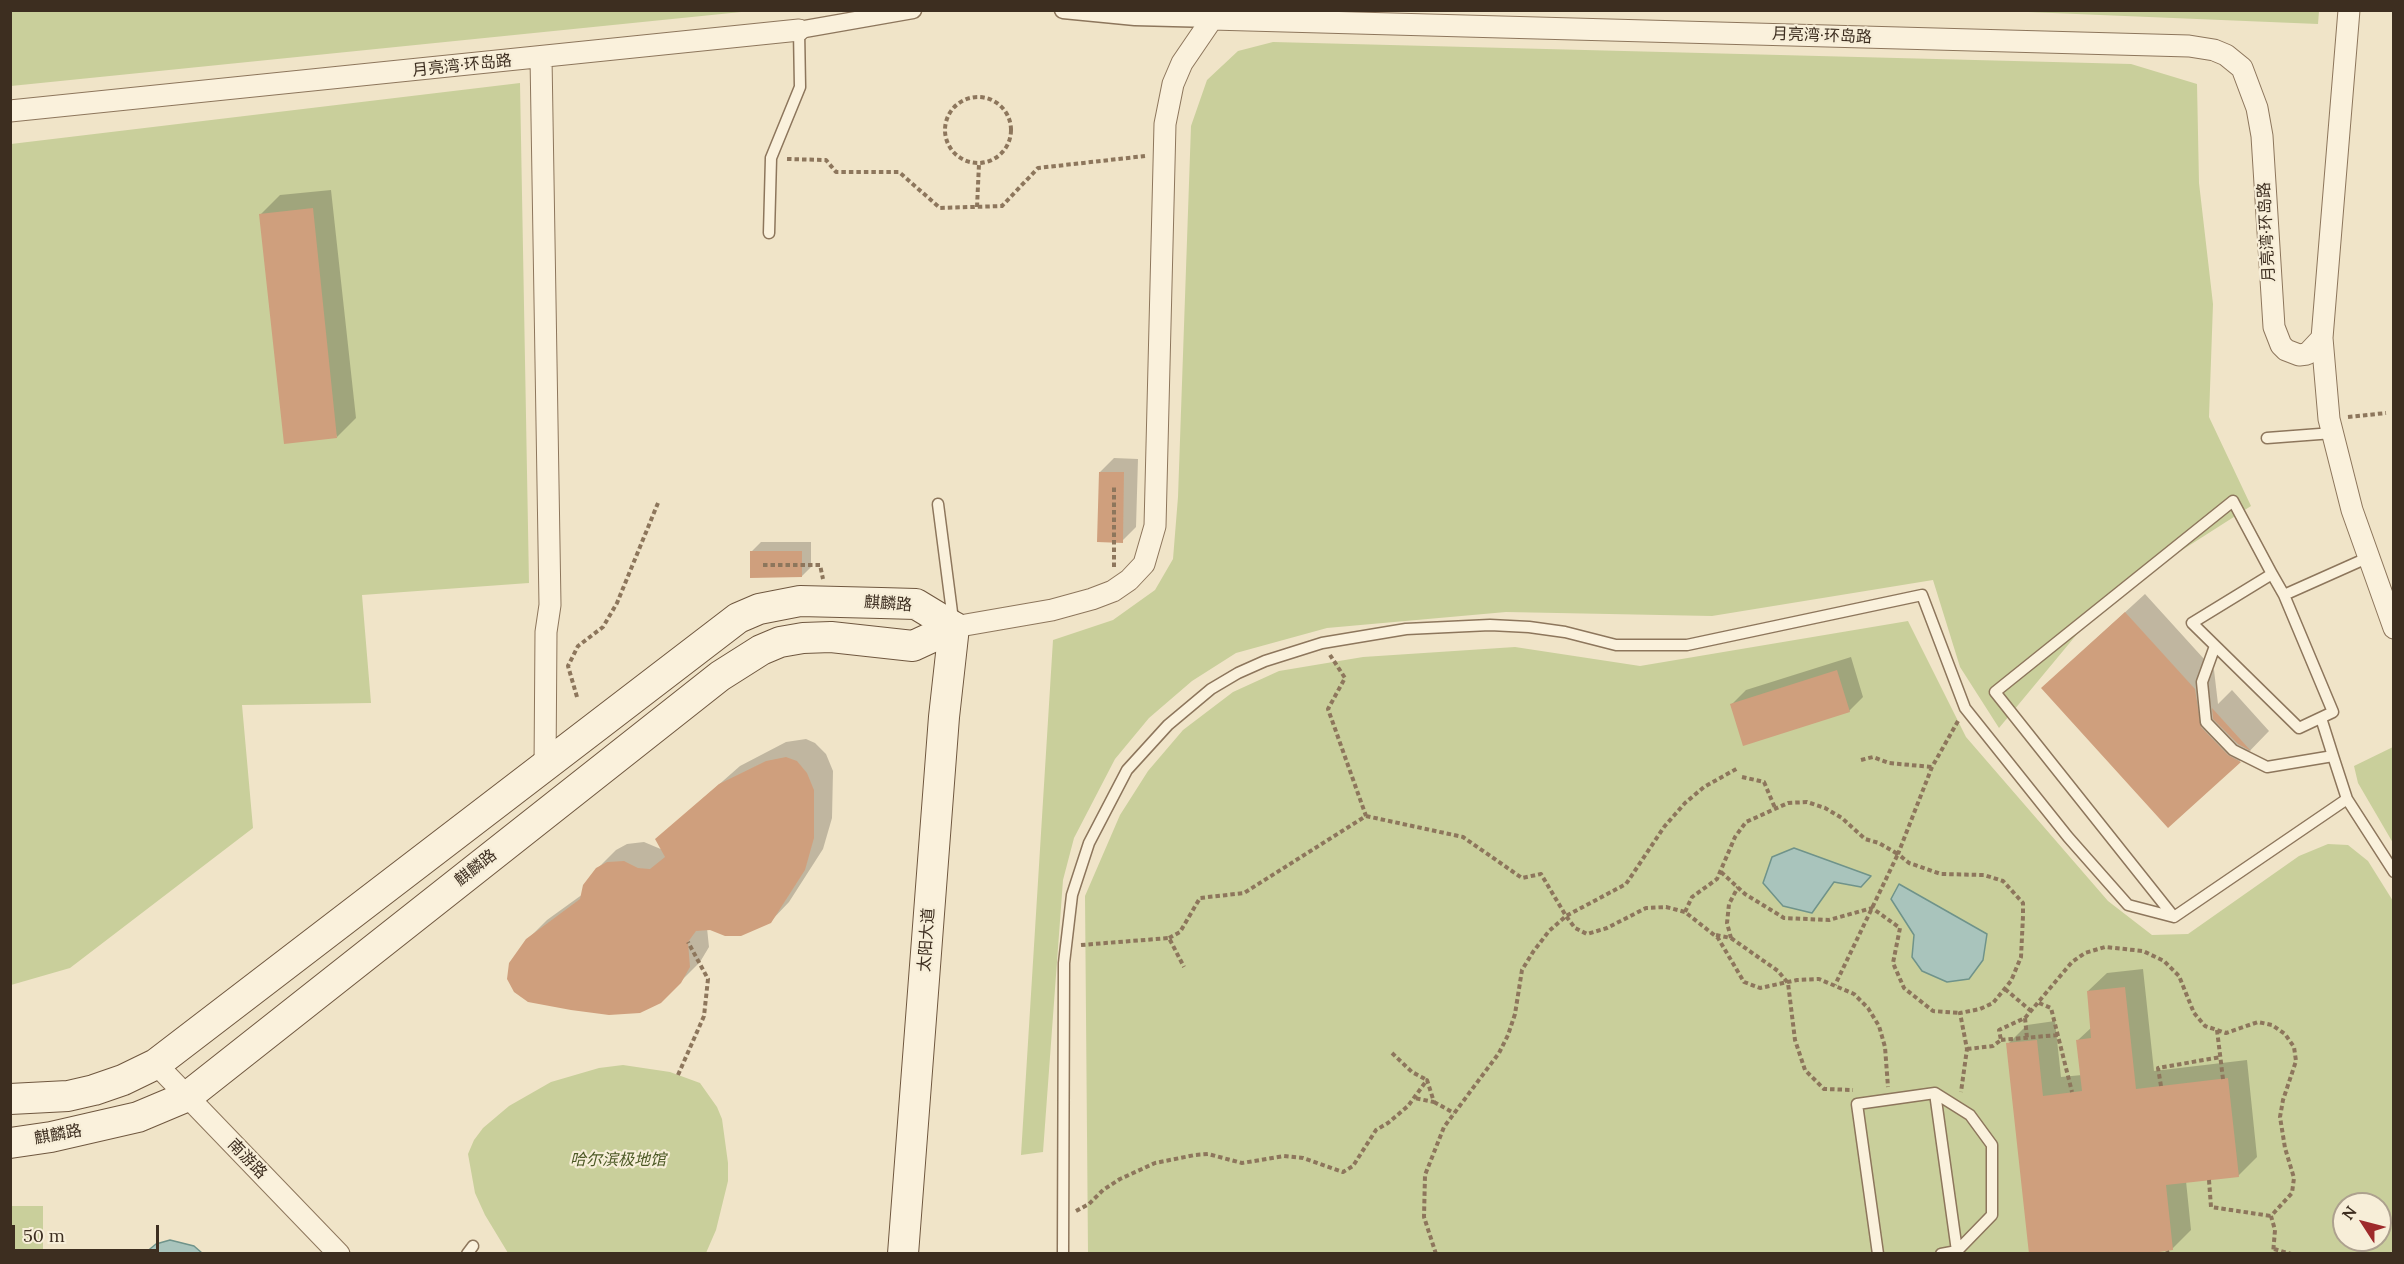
<!DOCTYPE html>
<html>
<head>
<meta charset="utf-8">
<style>
	body { margin:0 }
	#map { position:relative; width:2404px; height:1264px; overflow:hidden; background:#f0e4c8; font-family:Lora,serif }
	canvas { display:block }
	.frame { position:absolute; inset:0; border:12px solid #3d2e20; pointer-events:none }
	.north { position:absolute; left:2332px; top:1192px; width:60px; height:60px; box-sizing:border-box; background:#f7eed8; border:2px solid #ada18e; border-radius:50%; rotate:306deg; font-size:16px; font-weight:700; line-height:24px; text-align:center; color:#3d2e20 }
	.north::after { content:''; display:block; margin:auto; width:21px; height:27px; background:#9e2a2b; clip-path:polygon(50% 0,100% 100%,50% 72%,0 100%) }
	.scale { position:absolute; left:12px; top:1225px; width:147px; height:27px; box-sizing:border-box; border:3px solid #3d2e20; border-top:0; padding-left:8px; font-size:18px; line-height:21px; white-space:nowrap; color:#3d2e20; -webkit-text-stroke:4px #f7eed8; paint-order:stroke }
</style>
</head>
<body>
<div id="map">
<canvas width="2404" height="1264"></canvas>
<div class="frame"></div>
<div class="north">N</div>
<div class="scale">50 m</div>
</div>
<script>
const ctx = document.querySelector('canvas').getContext('2d');
ctx.lineJoin = 'round';
function fill(path, color) {
  ctx.fillStyle = color;
  ctx.fill(path, 'evenodd');
}
function toPath(rows) {
  const path = new Path2D();
  for (const r of rows) {
    if (r.length === 3) {
      path.moveTo(r[0] + r[2], r[1]);
      path.arc(r[0], r[1], r[2], 0, 2 * Math.PI);
      continue;
    }
    path.moveTo(r[0], r[1]);
    for (let i = 2; i < r.length; i += 2) path.lineTo(r[i], r[i + 1]);
  }
  return path;
}
function stroke(path, color, width, dash) {
  ctx.strokeStyle = color;
  ctx.lineWidth = width;
  ctx.lineCap = dash ? 'butt' : 'round';
  ctx.setLineDash(dash || []);
  ctx.stroke(path);
}
function label(font, color, halo, rows, align = 'center') {
  ctx.font = font + ' Lora,"Noto Sans SC",serif';
  ctx.lineWidth = 4.5;
  ctx.setLineDash([]);
  ctx.textBaseline = 'middle';
  ctx.strokeStyle = halo;
  ctx.fillStyle = color;
  for (const [text, x, y, turn = 0] of rows) {
    ctx.save();
    ctx.translate(x, y);
    ctx.rotate((+turn || 0) * Math.PI / 180);
    ctx.textAlign = isNaN(turn) ? turn : align;
    if (halo) ctx.strokeText(text, 0, 0);
    ctx.fillText(text, 0, 0);
    ctx.restore();
  }
}
const green = toPath([
	[11,10,751,10,751,11,11,86],
	[2319,11,2318,24,2004,11,2319,10],
	[1273,42,2131,64,2197,84,2199,183,2213,304,2209,417,2251,506,2107,598,1999,728,1960,667,1933,580,1712,616,1506,612,1327,628,1236,653,1192,681,1149,718,1115,759,1074,838,1063,880,1043,1152,1021,1155,1053,640,1113,620,1155,590,1173,559,1178,497,1191,126,1207,80,1238,51],
	[520,83,529,583,362,595,371,703,242,705,253,828,70,968,11,985,11,144],
	[1908,621,1966,737,2108,901,2152,935,2188,934,2299,856,2328,844,2348,845,2368,861,2393,901,2393,1253,1088,1253,1085,896,1120,815,1148,771,1183,730,1233,692,1279,671,1363,657,1515,647,1640,666],
	[2344,1204,2380,1204,2380,1240,2344,1240],
	[2393,747,2393,843,2358,783,2354,766],
	[623,1065,670,1072,700,1083,717,1107,722,1119,728,1163,728,1181,716,1230,706,1253,508,1253,485,1215,475,1193,468,1154,474,1140,483,1128,509,1106,551,1082,599,1068],
	[11,1206,43,1206,43,1253,11,1253]
]);
const water = toPath([
	[1794,848,1871,876,1861,887,1834,882,1812,913,1783,906,1763,883,1772,857,1794,848],
	[1899,884,1987,934,1983,960,1969,979,1947,982,1922,971,1912,957,1914,935,1891,899,1899,884],
	[170,1240,194,1246,202,1253,145,1253,156,1244,170,1240]
]);
const shadow = toPath([
	[331,190,356,418,337,437,261,214,280,195],
	[1114,458,1138,459,1136,527,1122,541,1100,472],
	[761,542,811,542,811,567,802,576,751,552],
	[2145,594,2214,670,2218,704,2232,690,2269,731,2240,761,2168,826,2062,670],
	[1851,657,1863,697,1849,711,1732,704,1746,690],
	[806,739,815,743,826,754,833,771,832,818,823,849,789,902,770,922,707,928,709,947,700,962,660,1002,527,940,547,920,583,894,597,869,616,850,627,844,644,842,663,850,657,839,740,766,786,742],
	[2143,969,2154,1071,2247,1060,2257,1157,2238,1176,2186,1181,2191,1230,2172,1249,2131,1254,2008,1044,2027,1025,2055,1021,2061,1077,2082,1075,2078,1040,2092,1027,2088,991,2107,973]
]);
const building = toPath([
	[313,208,337,438,284,444,259,214],
	[1099,472,1124,472,1123,543,1097,542],
	[750,551,802,551,802,577,750,578],
	[2125,612,2195,689,2201,727,2228,755,2241,762,2168,828,2041,688],
	[1837,670,1850,712,1743,746,1730,704],
	[2212,708,2251,751,2238,744,2213,719],
	[786,757,797,761,807,773,814,790,814,838,805,870,771,923,741,936,725,936,710,930,696,931,688,942,690,967,681,983,661,1003,640,1013,609,1015,571,1010,528,1002,514,992,507,979,509,963,526,939,580,899,583,885,596,868,607,862,624,861,638,868,650,869,665,857,655,839,719,784,766,761],
	[2125,987,2136,1089,2228,1078,2239,1177,2166,1185,2173,1250,2145,1254,2029,1254,2006,1043,2037,1040,2043,1096,2082,1091,2076,1040,2091,1038,2087,991]
]);
const path = toPath([
	[978,130,33],
	[787,159,826,160,836,172,899,172,940,208,1002,206,1038,168,1145,156],
	[977,207,979,164],
	[2348,417,2386,413],
	[763,565,820,565,823,579],
	[1114,567,1114,486],
	[577,697,568,666,578,646,603,627,617,603,658,503],
	[1958,721,1932,767,1898,854,1909,863,1941,874,1984,875,2003,881,2023,903,2023,916,2021,957,2011,981,1993,1003,1980,1009,1960,1013,1967,1049,1961,1092],
	[1861,760,1873,757,1889,763,1932,767],
	[1742,777,1764,782,1775,808],
	[1366,816,1463,837,1522,878,1541,874,1566,916,1575,928,1587,934,1607,928,1646,908,1666,907,1685,912,1718,938,1744,982,1760,988,1797,980,1819,979,1854,994,1868,1008,1879,1026,1885,1047,1888,1087],
	[1721,872,1745,894,1784,918,1829,920,1872,908,1900,928,1893,963,1904,988,1933,1011,1960,1013],
	[1685,912,1692,897,1717,879,1735,837,1746,822,1788,803,1807,802,1825,808,1842,818,1865,839,1879,843,1898,854,1835,985],
	[1716,935,1731,938,1727,923,1729,904,1738,887],
	[1169,938,1180,932,1200,898,1244,893,1366,816,1328,709,1345,678,1330,655],
	[1731,938,1778,971,1788,983,1795,1040,1805,1070,1824,1089,1853,1090],
	[1081,945,1169,938,1184,967],
	[2005,989,2031,1011],
	[2039,1003,2051,1008,2072,1092],
	[2025,1018,2027,1038],
	[2217,1030,2223,1079],
	[2001,1040,2058,1035],
	[1967,1049,1993,1046,2001,1040,1999,1030,2025,1018,2072,962,2085,953,2105,947,2143,951,2164,961,2179,976,2194,1013,2205,1026,2226,1033,2258,1022,2272,1025,2285,1034,2294,1047,2296,1061,2283,1100,2280,1117,2285,1148,2294,1178,2292,1193,2271,1216,2275,1230,2273,1254],
	[1392,1053,1412,1072,1427,1080],
	[678,1075,704,1016,708,979,688,942],
	[2161,1086,2158,1068,2221,1057],
	[1434,1102,1454,1113],
	[2209,1180,2211,1207,2271,1216],
	[1076,1211,1089,1204,1103,1190,1120,1179,1155,1163,1195,1155,1208,1154,1242,1163,1284,1156,1303,1158,1343,1172,1353,1166,1376,1130,1388,1123,1408,1106,1427,1080,1434,1102,1414,1098],
	[2274,1249,2291,1254],
	[2167,1251,2168,1254],
	[822,1254,849,1254],
	[1436,1254,1424,1217,1425,1175,1444,1127,1499,1053,1508,1035,1515,1014,1522,970,1533,952,1549,931,1566,916,1626,884,1664,827,1685,803,1704,787,1738,768]
]);
const service = toPath([
	[769,233,771,158,800,87,799,30],
	[2267,438,2333,433],
	[938,504,953,620],
	[2272,574,2284,595,2333,712,2299,728,2192,623,2272,574],
	[2284,595,2367,558],
	[2215,646,2202,682,2206,722,2233,750,2267,767,2333,756,2321,718],
	[2333,756,2347,799],
	[2174,917,1995,692,2233,501,2272,574],
	[1935,1093,1970,1115,1992,1145,1992,1215,1957,1251],
	[467,1254,473,1246],
	[1063,1254,1064,963,1072,895,1089,843,1127,770,1168,725,1211,689,1238,673,1265,661,1322,643,1406,629,1490,625,1529,627,1565,632,1616,645,1687,645,1922,595,1965,708,2068,837,2128,905,2174,917,2347,799,2394,872],
	[1878,1254,1857,1104,1935,1093,1957,1251,1941,1254]
]);
const pedestrian = toPath([
	[1063,10,1135,17,1212,19],
	[799,30,913,10]
]);
const minor = toPath([
	[541,57,550,605,546,632,545,768],
	[10,111,799,30],
	[2322,338,2329,419,2352,510,2394,628],
	[954,627,1052,610,1092,599,1113,591,1129,580,1144,564,1155,526,1165,124,1173,84,1182,63,1212,19,2189,46,2214,50,2226,55,2242,68,2257,108,2262,136,2274,327,2281,345,2286,350,2299,355,2307,354,2322,338,2349,10],
	[156,1064,339,1254]
]);
const secondary = toPath([
	[10,1099,68,1096,94,1090,123,1080,156,1064,738,618,759,609,800,601,881,603,916,604,954,627],
	[10,1143,51,1137,138,1117,188,1096,720,676,761,650,780,642,803,638,831,637,913,646,954,627],
	[903,1254,944,717,954,627]
]);
const streetNames = [
	["月亮湾·环岛路",1822,36,2],
	["月亮湾·环岛路",462,66,-6],
	["月亮湾·环岛路",2267,232,-93],
	["麒麟路",888,604,4],
	["麒麟路",476,868,-38],
	["太阳大道",927,940,-86],
	["麒麟路",58,1135,-10],
	["南游路",247,1159,46]
];
const parkNames = [
	["哈尔滨极地馆",618,1160]
];
fill(green, '#c9cf9b');
fill(water, '#a9c4bc');
stroke(water, '#6f938a', 1.5);
fill(shadow, '#0003');
fill(building, '#cf9f7d');
stroke(service, '#8d765c', 13);
stroke(pedestrian, '#8d765c', 19);
stroke(minor, '#8d765c', 23);
stroke(secondary, '#6f573f', 32);
stroke(path, '#8d765c', 4, [4.5, 3]);
stroke(service, '#faf1dc', 10);
stroke(pedestrian, '#faf1dc', 16);
stroke(minor, '#faf1dc', 21);
stroke(secondary, '#faf1dc', 30);
label('16px', '#3d2e20', '#f7eed8', streetNames);
label('italic 16px', '#4d5a26', '#f7eed8', parkNames);
</script>
</body>
</html>
